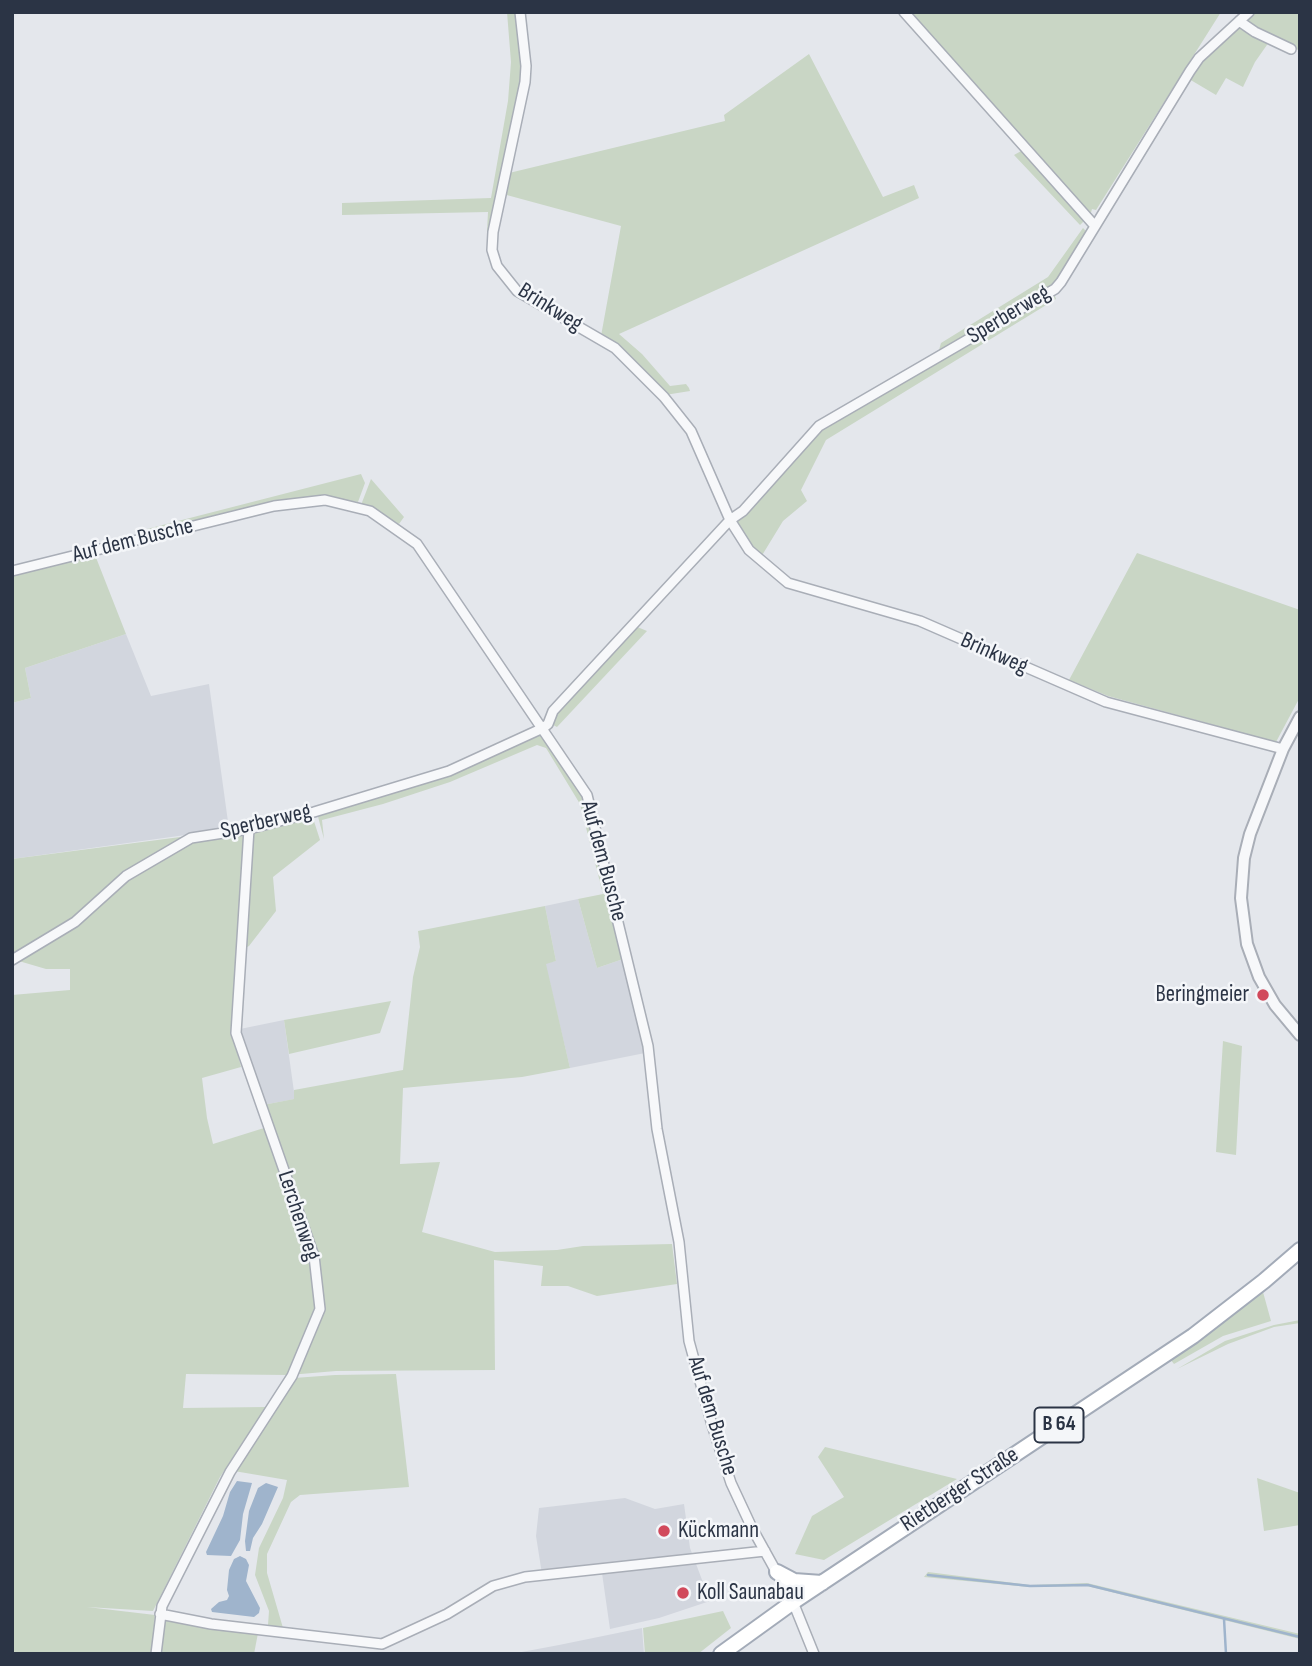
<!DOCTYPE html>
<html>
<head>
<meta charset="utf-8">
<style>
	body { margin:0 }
	#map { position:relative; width:1312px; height:1666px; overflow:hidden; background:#e4e7ec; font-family:"Sofia Sans Condensed",sans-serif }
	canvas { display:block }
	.frame { position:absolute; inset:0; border:14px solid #2b3445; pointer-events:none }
</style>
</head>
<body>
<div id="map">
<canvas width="1312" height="1666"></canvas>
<div class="frame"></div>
</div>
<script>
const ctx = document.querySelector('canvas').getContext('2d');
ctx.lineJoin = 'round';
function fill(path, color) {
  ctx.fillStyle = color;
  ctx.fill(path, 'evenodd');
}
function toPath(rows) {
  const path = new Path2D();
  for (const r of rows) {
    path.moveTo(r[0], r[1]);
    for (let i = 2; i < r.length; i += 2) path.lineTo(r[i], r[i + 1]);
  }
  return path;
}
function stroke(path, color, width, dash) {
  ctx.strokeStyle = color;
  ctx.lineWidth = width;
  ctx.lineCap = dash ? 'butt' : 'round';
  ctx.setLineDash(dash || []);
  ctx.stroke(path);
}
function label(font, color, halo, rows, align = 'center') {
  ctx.font = font + ' "Sofia Sans Condensed",sans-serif';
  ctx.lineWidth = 5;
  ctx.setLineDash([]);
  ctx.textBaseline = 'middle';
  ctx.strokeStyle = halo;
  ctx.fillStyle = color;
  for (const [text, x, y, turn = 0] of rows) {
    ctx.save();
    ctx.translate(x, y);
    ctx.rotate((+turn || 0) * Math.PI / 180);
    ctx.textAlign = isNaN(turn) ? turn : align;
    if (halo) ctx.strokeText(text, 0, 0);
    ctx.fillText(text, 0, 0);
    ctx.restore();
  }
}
const built = toPath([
	[126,634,151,696,209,684,229,829,12,859,12,703,31,698,25,668],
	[578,899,597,968,626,958,645,1053,570,1068,545,963,556,961,545,906],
	[284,1020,295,1099,263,1105,243,1050,240,1029],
	[625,1498,655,1509,684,1504,690,1548,710,1601,659,1618,610,1629,601,1566,542,1574,536,1536,539,1508],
	[642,1628,644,1654,511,1654,559,1645]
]);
const green = toPath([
	[507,12,516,12,522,74,489,237,487,232,488,212,342,215,342,203,491,198,508,101,511,62],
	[910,12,916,13,1221,12,1096,210,1092,209,1090,216,909,14],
	[1251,12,1300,12,1300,51,1245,22],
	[1238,28,1269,42,1255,62,1243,87,1226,78,1216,95,1189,79,1199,62],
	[809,54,883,197,914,185,919,198,619,334,642,354,670,386,686,384,689,388,690,391,665,395,601,336,621,226,503,194,509,173,725,121,724,115],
	[1023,150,1086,219,1080,225,1014,155],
	[1083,228,1088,233,1054,286,940,353,939,350,941,343,1048,277],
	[1054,293,1056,299,826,440,801,490,807,501,783,521,761,557,750,548,735,522,820,428],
	[361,474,365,483,358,502,325,497,148,533,147,529],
	[371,479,404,517,399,524,372,508,361,505],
	[1137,553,1300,610,1300,697,1276,742,1108,696,1069,680],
	[95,555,126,634,25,668,31,698,12,703,12,576],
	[635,626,647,631,557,727,551,724,556,713],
	[541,732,585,798,626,958,597,968,578,899,603,894,580,804,546,748,537,745,450,782,383,804,322,820,324,839,317,813,378,796],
	[312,815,320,840,273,877,276,911,249,946,245,948,253,831],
	[241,835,246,839,232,1031,241,1067,202,1078,207,1118,213,1144,264,1128,285,1182,263,1105,294,1099,294,1090,403,1070,413,977,420,947,418,931,545,906,556,961,546,964,570,1068,522,1077,403,1088,400,1164,440,1162,422,1232,495,1252,557,1250,583,1246,672,1244,677,1284,597,1296,568,1286,541,1286,543,1266,494,1260,495,1370,336,1371,289,1375,186,1374,183,1408,266,1407,220,1477,153,1611,87,1607,155,1615,152,1654,12,1654,12,995,70,990,70,969,46,969,12,959,12,859,188,836,191,840],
	[391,1001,380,1033,289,1054,284,1020],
	[1223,1041,1242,1046,1236,1155,1216,1152],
	[1263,1292,1271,1321,1223,1336,1174,1364,1170,1359],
	[1300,1320,1300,1323,1274,1327,1228,1344,1177,1369,1225,1341,1274,1325],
	[396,1374,409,1487,300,1495,291,1502,267,1554,267,1573,283,1628,268,1625,269,1611,255,1575,259,1548,283,1498,287,1480,234,1471,294,1378,335,1375],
	[825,1447,957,1479,824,1560,795,1554,812,1516,844,1497,818,1457],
	[1257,1478,1300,1493,1300,1525,1264,1531],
	[928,1572,1030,1585,1087,1583,1300,1634,1300,1639,1087,1586,1029,1587,924,1577],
	[723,1611,731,1628,698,1654,645,1654,643,1628],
	[172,1620,258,1633,254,1654,159,1654,164,1621]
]);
const water = toPath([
	[237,1481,252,1483,243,1514,240,1540,231,1556,207,1555,206,1552,223,1516,230,1492],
	[266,1483,278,1487,262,1524,253,1538,250,1551,246,1551,245,1541,249,1511,258,1488],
	[240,1556,246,1559,249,1565,246,1581,260,1608,259,1613,254,1617,212,1612,211,1609,219,1602,227,1600,229,1596,227,1590,229,1570,234,1559]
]);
const stream = toPath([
	[928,1575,1030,1586,1088,1585,1300,1637],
	[1224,1619,1226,1654]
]);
const minor = toPath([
	[520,12,526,66,525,82,493,232,492,250,497,266,517,291,615,348,664,397,691,431,730,520,749,550,788,583,920,621,1106,702,1283,749],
	[904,12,1095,226],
	[1239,21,1255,32,1291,49],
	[12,571,274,506,325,500,370,511,417,544,587,795,648,1046,657,1129,679,1242,689,1341,712,1425,731,1483,752,1528,793,1602,814,1654],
	[12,960,75,922,126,876,191,838,249,829,314,812,449,771,543,728,548,724,553,711,730,520,743,511,819,426,1055,289,1061,282,1190,71,1199,58,1249,12],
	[160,1614,211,1624,382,1644,447,1614,493,1586,525,1577,765,1551],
	[156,1654,162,1606,230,1472,292,1376,320,1309,314,1256,236,1033,249,829]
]);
const tertiary = toPath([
	[1300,717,1283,749,1250,834,1244,858,1241,898,1247,944,1259,977,1275,1005,1300,1035]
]);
const primary = toPath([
	[777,1572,794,1581,822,1583],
	[721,1654,793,1602,1193,1336,1264,1281,1300,1250]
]);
const markers = [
	[1263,995,7,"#d1495b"],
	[664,1531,7,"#d1495b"],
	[683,1593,7,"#d1495b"]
];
const shields = [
	[1059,1425,49]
];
const shieldNames = [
	["B 64",1059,1425]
];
const streetNames = [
	["Brinkweg",550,308,32],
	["Sperberweg",1009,315,-31],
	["Auf dem Busche",133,541,-14],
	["Brinkweg",994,654,24],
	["Sperberweg",266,822,-13],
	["Auf dem Busche",603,861,75],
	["Lerchenweg",298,1216,72],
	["Auf dem Busche",712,1416,73],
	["Rietberger Straße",960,1490,-33]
];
const poiNames = [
	["Beringmeier",1249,995,"right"],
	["Kückmann",678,1531],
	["Koll Saunabau",697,1593]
];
fill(built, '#d2d6de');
fill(green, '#c9d6c5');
fill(water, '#9fb4cc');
stroke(stream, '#9fb4cc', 2.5);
stroke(minor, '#a9aeb7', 12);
stroke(tertiary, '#a9aeb7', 14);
stroke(primary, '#a3abb8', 18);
stroke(minor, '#f7f8fa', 9);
stroke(tertiary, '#f7f8fa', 10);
stroke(primary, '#fff', 14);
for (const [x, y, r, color] of markers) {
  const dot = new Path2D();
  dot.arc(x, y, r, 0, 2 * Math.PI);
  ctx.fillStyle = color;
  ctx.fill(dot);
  stroke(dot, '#f4f6f9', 2.5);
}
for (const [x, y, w] of shields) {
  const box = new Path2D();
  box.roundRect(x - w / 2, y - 17.5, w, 35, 5);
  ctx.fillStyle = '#f4f6f9';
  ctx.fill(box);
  stroke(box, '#2b3445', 2);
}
label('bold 21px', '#2b3445', null, shieldNames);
label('23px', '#2b3445', '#f4f6f9', streetNames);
label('23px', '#2b3445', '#f4f6f9', poiNames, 'left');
</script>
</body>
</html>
